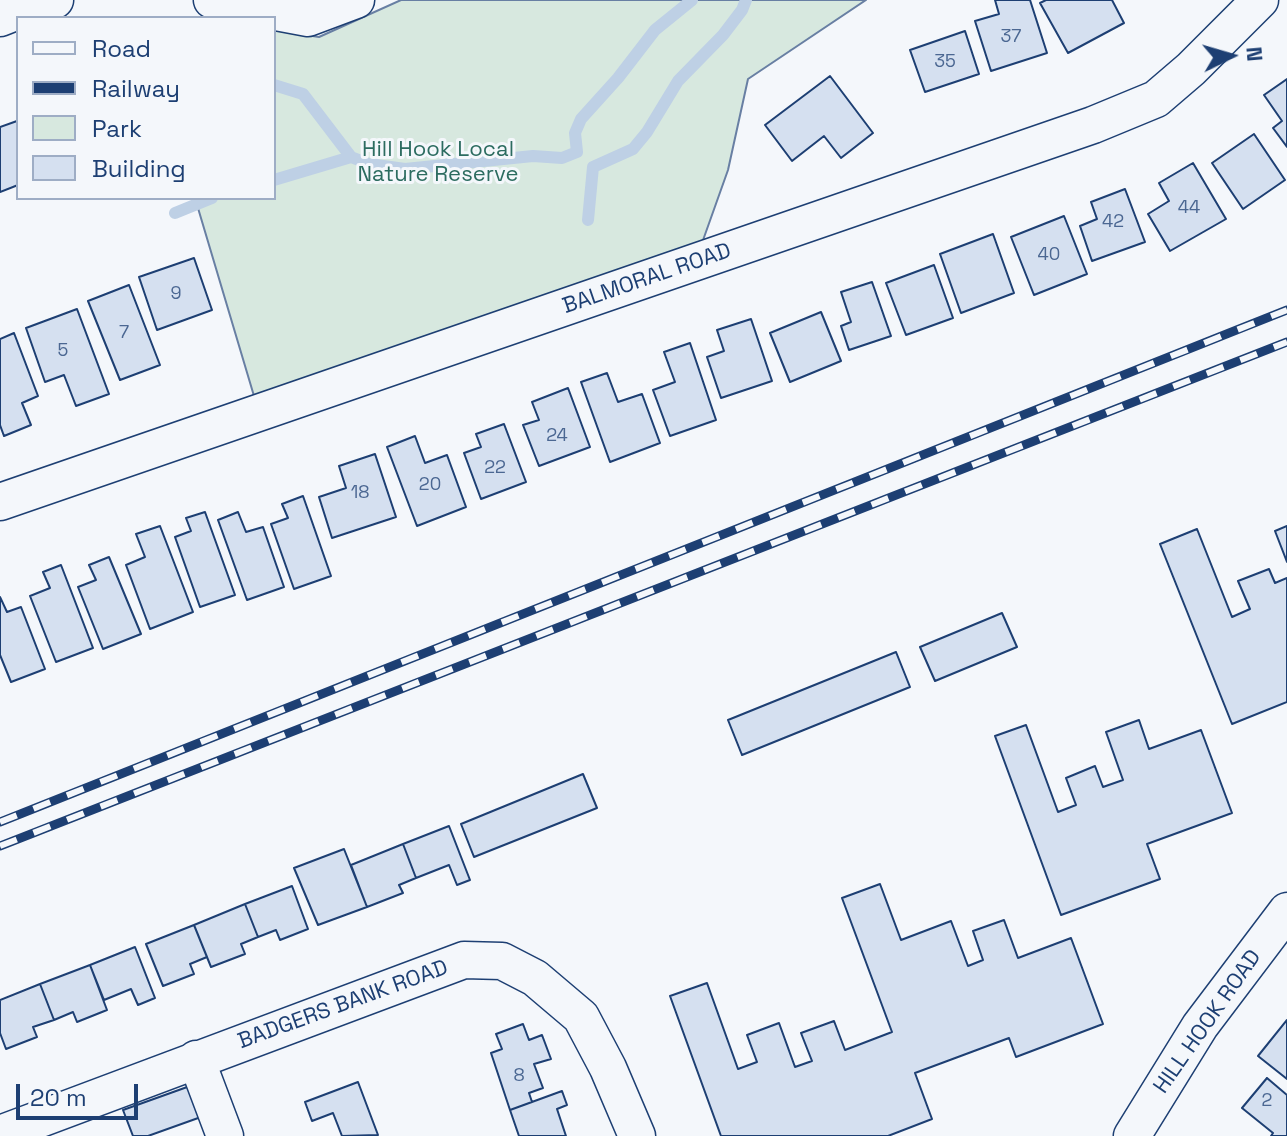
<!DOCTYPE html>
<html>
<head>
<meta charset="utf-8">
<style>
	body { margin:0 }
	#map { position:relative; width:1287px; height:1136px; overflow:hidden; background:#f4f7fb; font-family:"Space Grotesk",sans-serif }
	canvas { display:block }
	.legend { position:absolute; left:16px; top:16px; width:260px; height:184px; box-sizing:border-box; background:#f4f7fb; border:2px solid #9eadc5; margin:0; padding:10px 14px; list-style:none; font-size:24px; color:#1d3f73 }
	.legend li { display:flex; align-items:center; gap:16px; height:40px }
	.legend b { width:40px; border:2px solid #9eadc5 }
	.north { position:absolute; left:1191px; top:16px; width:80px; height:80px; -webkit-text-stroke:6px #f4f7fb; paint-order:stroke; rotate:85deg; font-size:22px; font-weight:700; line-height:32px; text-align:center; color:#1d3f73 }
	.north::after { content:''; display:block; margin:auto; width:28px; height:36px; background:#1d3f73; clip-path:polygon(50% 0,100% 100%,50% 72%,0 100%) }
	.scale { position:absolute; left:16px; top:1084px; width:122px; height:36px; box-sizing:border-box; border:4px solid #1d3f73; border-top:0; padding-left:10px; font-size:24px; line-height:28px; white-space:nowrap; color:#1d3f73; -webkit-text-stroke:6px #f4f7fb; paint-order:stroke }
</style>
</head>
<body>
<div id="map">
<canvas width="1287" height="1136"></canvas>
<ul class="legend">
<li><b style="height:10px;background:#f4f7fb"></b>Road</li>
<li><b style="height:10px;background:#1d3f73"></b>Railway</li>
<li><b style="height:22px;background:#d7e8df"></b>Park</li>
<li><b style="height:22px;background:#d5e0f0"></b>Building</li>
</ul>
<div class="north">N</div>
<div class="scale">20 m</div>
</div>
<script>
const ctx = document.querySelector('canvas').getContext('2d');
ctx.lineJoin = 'round';
function fill(path, color) {
  ctx.fillStyle = color;
  ctx.fill(path, 'evenodd');
}
function toPath(rows) {
  const path = new Path2D();
  for (const r of rows) {
    path.moveTo(r[0], r[1]);
    for (let i = 2; i < r.length; i += 2) path.lineTo(r[i], r[i + 1]);
  }
  return path;
}
function stroke(path, color, width, dash) {
  ctx.strokeStyle = color;
  ctx.lineWidth = width;
  ctx.lineCap = dash ? 'butt' : 'round';
  ctx.setLineDash(dash || []);
  ctx.stroke(path);
}
function label(font, color, halo, rows, align = 'center') {
  ctx.font = font + ' "Space Grotesk",sans-serif';
  ctx.lineWidth = 6;
  ctx.setLineDash([]);
  ctx.textBaseline = 'middle';
  ctx.strokeStyle = halo;
  ctx.fillStyle = color;
  for (const [text, x, y, turn = 0] of rows) {
    ctx.save();
    ctx.translate(x, y);
    ctx.rotate((+turn || 0) * Math.PI / 180);
    ctx.textAlign = isNaN(turn) ? turn : align;
    if (halo) ctx.strokeText(text, 0, 0);
    ctx.fillText(text, 0, 0);
    ctx.restore();
  }
}
const green = toPath([
	[401,0,866,0,748,79,728,170,702,243,254,396,195,198,274,198,274,30,319,37,401,0]
]);
const stream = toPath([
	[274,85,303,94,351,157,369,164,405,169,533,156,562,158,577,152,575,133,581,119,618,78,655,30,692,0],
	[274,180,351,157],
	[175,213,212,198],
	[588,220,593,167,633,149,647,132,678,81,723,35,742,10,746,0]
]);
const building = toPath([
	[995,0,1030,0,1047,53,991,71,975,21,999,14,995,0],
	[1046,0,1112,0,1124,23,1068,53,1040,3,1046,0],
	[965,31,979,74,925,92,910,50,965,31],
	[830,76,873,133,841,158,824,136,792,161,765,125,830,76],
	[1287,79,1287,147,1273,128,1282,121,1264,95,1287,79],
	[17,121,18,185,0,192,0,127,17,121],
	[1254,134,1285,180,1243,209,1212,163,1254,134],
	[1193,163,1226,219,1170,251,1148,214,1169,201,1159,183,1193,163],
	[1125,189,1145,242,1092,261,1080,226,1097,219,1091,202,1125,189],
	[1064,216,1087,274,1034,295,1011,237,1064,216],
	[993,234,1014,293,961,313,940,254,993,234],
	[194,258,212,310,157,330,139,277,194,258],
	[934,265,953,318,906,335,886,283,934,265],
	[872,282,891,336,849,350,841,326,851,322,841,292,872,282],
	[129,285,160,365,120,380,88,301,129,285],
	[77,309,109,394,76,406,64,375,45,382,26,328,77,309],
	[821,312,841,361,790,382,770,333,821,312],
	[751,319,772,381,721,398,707,357,724,351,717,330,751,319],
	[14,333,38,396,22,403,31,425,4,436,0,425,0,339,14,333],
	[690,343,716,420,670,436,653,390,675,382,664,352,690,343],
	[607,373,618,402,642,394,660,443,610,462,581,382,607,373],
	[568,388,590,447,539,466,523,425,539,420,532,402,568,388],
	[504,424,526,482,481,499,464,453,481,447,476,434,504,424],
	[415,436,425,463,447,455,466,507,417,526,387,447,415,436],
	[375,454,396,517,332,538,319,497,346,488,339,466,375,454],
	[303,496,331,576,294,589,271,524,288,518,282,504,303,496],
	[205,512,235,595,200,607,175,537,191,531,186,518,205,512],
	[238,512,246,532,263,527,284,587,247,600,218,520,238,512],
	[160,526,193,612,150,629,126,565,145,557,136,534,160,526],
	[1287,526,1287,562,1275,531,1287,526],
	[1197,529,1232,617,1250,609,1238,581,1269,569,1275,583,1287,578,1287,702,1232,724,1160,544,1197,529],
	[109,557,141,634,103,649,78,587,96,580,89,565,109,557],
	[61,565,93,648,56,662,30,596,50,588,43,572,61,565],
	[0,597,7,612,21,607,45,669,11,682,0,655,0,597],
	[1002,613,1017,647,935,681,920,647,1002,613],
	[896,652,910,687,742,755,728,720,896,652],
	[1139,720,1149,749,1201,730,1232,813,1147,844,1160,879,1061,915,995,736,1026,725,1058,812,1076,805,1066,778,1095,766,1103,787,1123,780,1106,732,1139,720],
	[583,774,597,808,474,857,461,824,583,774],
	[449,826,470,880,457,885,449,865,416,878,403,844,449,826],
	[403,844,416,878,399,885,403,893,367,907,351,865,403,844],
	[344,849,367,907,318,925,294,868,344,849],
	[880,884,901,940,951,921,968,966,983,960,973,931,1004,920,1018,958,1071,938,1103,1024,1016,1057,1009,1038,915,1073,932,1119,888,1136,721,1136,670,996,707,983,738,1069,757,1062,747,1035,779,1023,795,1067,812,1061,801,1033,834,1021,845,1050,892,1032,842,898,880,884],
	[292,886,308,929,280,940,276,930,258,937,245,904,292,886],
	[245,904,258,937,241,944,245,954,211,967,194,925,245,904],
	[194,925,207,957,190,964,194,974,163,986,146,944,194,925],
	[135,947,155,998,138,1005,131,989,104,1000,90,965,135,947],
	[90,965,107,1010,77,1022,73,1012,54,1020,40,984,90,965],
	[40,984,54,1020,33,1027,37,1037,6,1049,0,1033,0,1000,40,984],
	[1287,1020,1287,1079,1258,1056,1287,1020],
	[523,1024,529,1040,542,1035,551,1059,534,1064,543,1088,529,1093,532,1102,510,1110,491,1053,502,1049,496,1034,523,1024],
	[1267,1078,1287,1095,1287,1136,1271,1136,1273,1133,1242,1108,1267,1078],
	[358,1082,378,1135,342,1136,333,1113,312,1121,305,1102,358,1082],
	[190,1086,201,1117,148,1136,133,1136,123,1110,190,1086],
	[562,1091,567,1105,557,1109,566,1136,519,1136,510,1110,562,1091]
]);
const minor = toPath([
	[212,0,308,18,356,0],
	[0,18,38,3,55,0],
	[0,502,1093,125,1156,99,1191,69,1260,0],
	[196,1059,225,1136],
	[0,1134,464,960,502,961,535,978,581,1017,608,1068,637,1136],
	[1132,1136,1200,1026,1287,911]
]);
const rail = toPath([
	[0,822,1287,310],
	[0,846,1287,342]
]);
const numberNames = [
	["37",1011,37],
	["35",945,62],
	["44",1189,208],
	["42",1113,222],
	["40",1049,255],
	["9",176,294],
	["7",124,333],
	["5",63,351],
	["24",557,436],
	["22",495,468],
	["20",430,485],
	["18",360,493],
	["8",519,1076],
	["2",1267,1101]
];
const parkNames = [
	["Hill Hook Local",438,150],
	["Nature Reserve",438,175]
];
const streetNames = [
	["BALMORAL ROAD",647,279,-19],
	["BADGERS BANK ROAD",343,1005,-20],
	["HILL HOOK ROAD",1208,1022,-55]
];
fill(green, '#d7e8df');
stroke(green, '#687fa3', 2);
stroke(stream, '#bed0e5', 12);
fill(building, '#d5e0f0');
stroke(building, '#1d3f73', 2);
stroke(minor, '#1d3f73', 39);
stroke(minor, '#f4f7fb', 36);
stroke(rail, '#1d3f73', 9);
stroke(rail, '#f4f7fb', 6, [18]);
label('18px', '#4b6792', null, numberNames);
label('22px', '#2c6c60', '#f4f7fb', parkNames);
label('22px', '#1d3f73', '#f4f7fb', streetNames);
</script>
</body>
</html>
